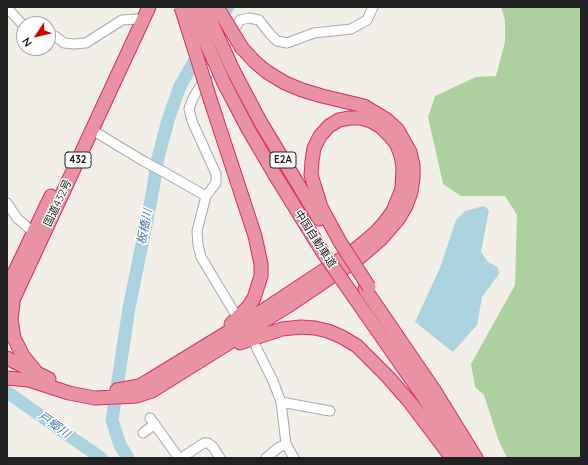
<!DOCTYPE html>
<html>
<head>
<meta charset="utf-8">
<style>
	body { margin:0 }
	#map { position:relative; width:588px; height:465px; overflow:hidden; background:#f2efe9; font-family:Quicksand,sans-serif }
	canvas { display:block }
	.frame { position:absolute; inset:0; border:8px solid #222; pointer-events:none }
	.north { position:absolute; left:16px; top:16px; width:40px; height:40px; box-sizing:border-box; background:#fff; border:1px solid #a7a7a7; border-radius:50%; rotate:235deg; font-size:11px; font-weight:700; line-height:16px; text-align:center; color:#222 }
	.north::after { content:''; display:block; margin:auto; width:14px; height:18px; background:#d40000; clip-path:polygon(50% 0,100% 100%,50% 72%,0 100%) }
</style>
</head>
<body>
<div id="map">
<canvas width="588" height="465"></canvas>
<div class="frame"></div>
<div class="north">N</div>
</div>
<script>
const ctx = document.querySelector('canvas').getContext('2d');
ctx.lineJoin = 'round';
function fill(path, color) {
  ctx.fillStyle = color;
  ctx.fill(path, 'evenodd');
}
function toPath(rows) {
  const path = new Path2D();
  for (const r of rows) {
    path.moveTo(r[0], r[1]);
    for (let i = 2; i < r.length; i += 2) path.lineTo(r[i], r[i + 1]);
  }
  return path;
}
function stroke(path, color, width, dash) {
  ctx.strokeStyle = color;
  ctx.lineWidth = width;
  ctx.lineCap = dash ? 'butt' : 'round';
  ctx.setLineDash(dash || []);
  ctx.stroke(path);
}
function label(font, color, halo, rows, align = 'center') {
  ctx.font = font + ' Quicksand,"Noto Sans JP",sans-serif';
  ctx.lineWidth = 3;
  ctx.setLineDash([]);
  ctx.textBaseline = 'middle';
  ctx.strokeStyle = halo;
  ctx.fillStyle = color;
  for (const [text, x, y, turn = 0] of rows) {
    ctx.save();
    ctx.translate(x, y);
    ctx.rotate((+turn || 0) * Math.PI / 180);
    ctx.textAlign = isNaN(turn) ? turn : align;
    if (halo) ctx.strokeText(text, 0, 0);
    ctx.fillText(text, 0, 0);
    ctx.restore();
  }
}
const forest = toPath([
	[501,7,581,7,581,458,507,458,498,439,484,395,475,387,471,364,515,285,517,215,505,196,461,196,443,184,428,117,435,96,476,77,496,76,505,42,505,20]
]);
const water = toPath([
	[484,206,489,210,481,252,489,263,493,264,498,268,499,274,482,297,477,325,453,352,415,322,440,268,456,220,465,211]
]);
const river = toPath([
	[7,392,101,458],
	[128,458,120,445,112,420,129,308,152,195,158,158,168,120,180,86,222,14,228,7]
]);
const minor = toPath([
	[7,8,24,26],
	[48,35,55,36,64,43,74,44,86,43,122,20,137,19],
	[92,130,145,162,162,171,206,196],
	[7,203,17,218,34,233],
	[234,312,201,257,198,245,197,231,206,196,216,183,216,174,192,121,189,109,193,98,240,20,249,18,259,20,270,34,277,41,287,43,314,33,351,29,367,20,373,7],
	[256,347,273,381,281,402,286,444,294,458],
	[281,402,330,411],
	[150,418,179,458],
	[143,433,155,424],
	[181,458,204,443,208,443,213,447,220,458],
	[266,458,278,448,286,444]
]);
const highway = toPath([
	[234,72,261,123,319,219],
	[224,83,248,129,275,175,324,254],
	[211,102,255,236,261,264,261,276,254,298,249,306,231,324],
	[7,288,51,196],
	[365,289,434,390,476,458],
	[354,297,423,396,462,458],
	[13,303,11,320,14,338,23,356,34,369],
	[7,313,149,7],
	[240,343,282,329,301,327,315,328,328,331,342,337,357,346,388,377,409,401,452,458],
	[7,358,49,379],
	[7,378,29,380,69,393,95,398,137,396,152,391,288,306,359,258,381,239,399,218,406,206,411,192,413,178,413,165,410,152,397,129,387,120,364,106,322,96,302,90,285,83,267,72,255,62,242,48],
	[117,390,139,386,148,381,264,310,356,249,375,233,385,222,393,211,402,189,403,167,401,156,397,145,390,136,381,127,371,121,361,118,350,118,339,120,329,126,320,136,314,148,312,161,311,175,321,207,340,242]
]);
const highwayBridge = toPath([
	[181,7,211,102],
	[190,7,224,83],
	[204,7,234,72],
	[217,7,242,48],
	[340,242,369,287],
	[324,254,354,297]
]);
const shields = [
	[78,160,26],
	[283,160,26]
];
const shieldNames = [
	["432",78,160],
	["E2A",283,160]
];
const streetNames = [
	["国道432号",58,203,-65],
	["中国自動車道",315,239,57]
];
const waterNames = [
	["板橋川",145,227,-79],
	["戸郷川",54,425,35]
];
fill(forest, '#add19e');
fill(water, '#aad3df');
stroke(river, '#aad3df', 13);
stroke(minor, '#a9a9a9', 11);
stroke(highway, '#dc2a67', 15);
stroke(minor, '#fff', 9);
stroke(highway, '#e892a2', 13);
stroke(highwayBridge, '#dc2a67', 15, []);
stroke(highwayBridge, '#e892a2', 13);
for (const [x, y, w] of shields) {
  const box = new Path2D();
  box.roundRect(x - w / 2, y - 8, w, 16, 3);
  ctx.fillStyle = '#fff';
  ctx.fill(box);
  stroke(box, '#222', 1);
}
label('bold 10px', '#222', null, shieldNames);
label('11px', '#222', '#fff', streetNames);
label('italic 12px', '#4a7aab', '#fff', waterNames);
</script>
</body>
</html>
